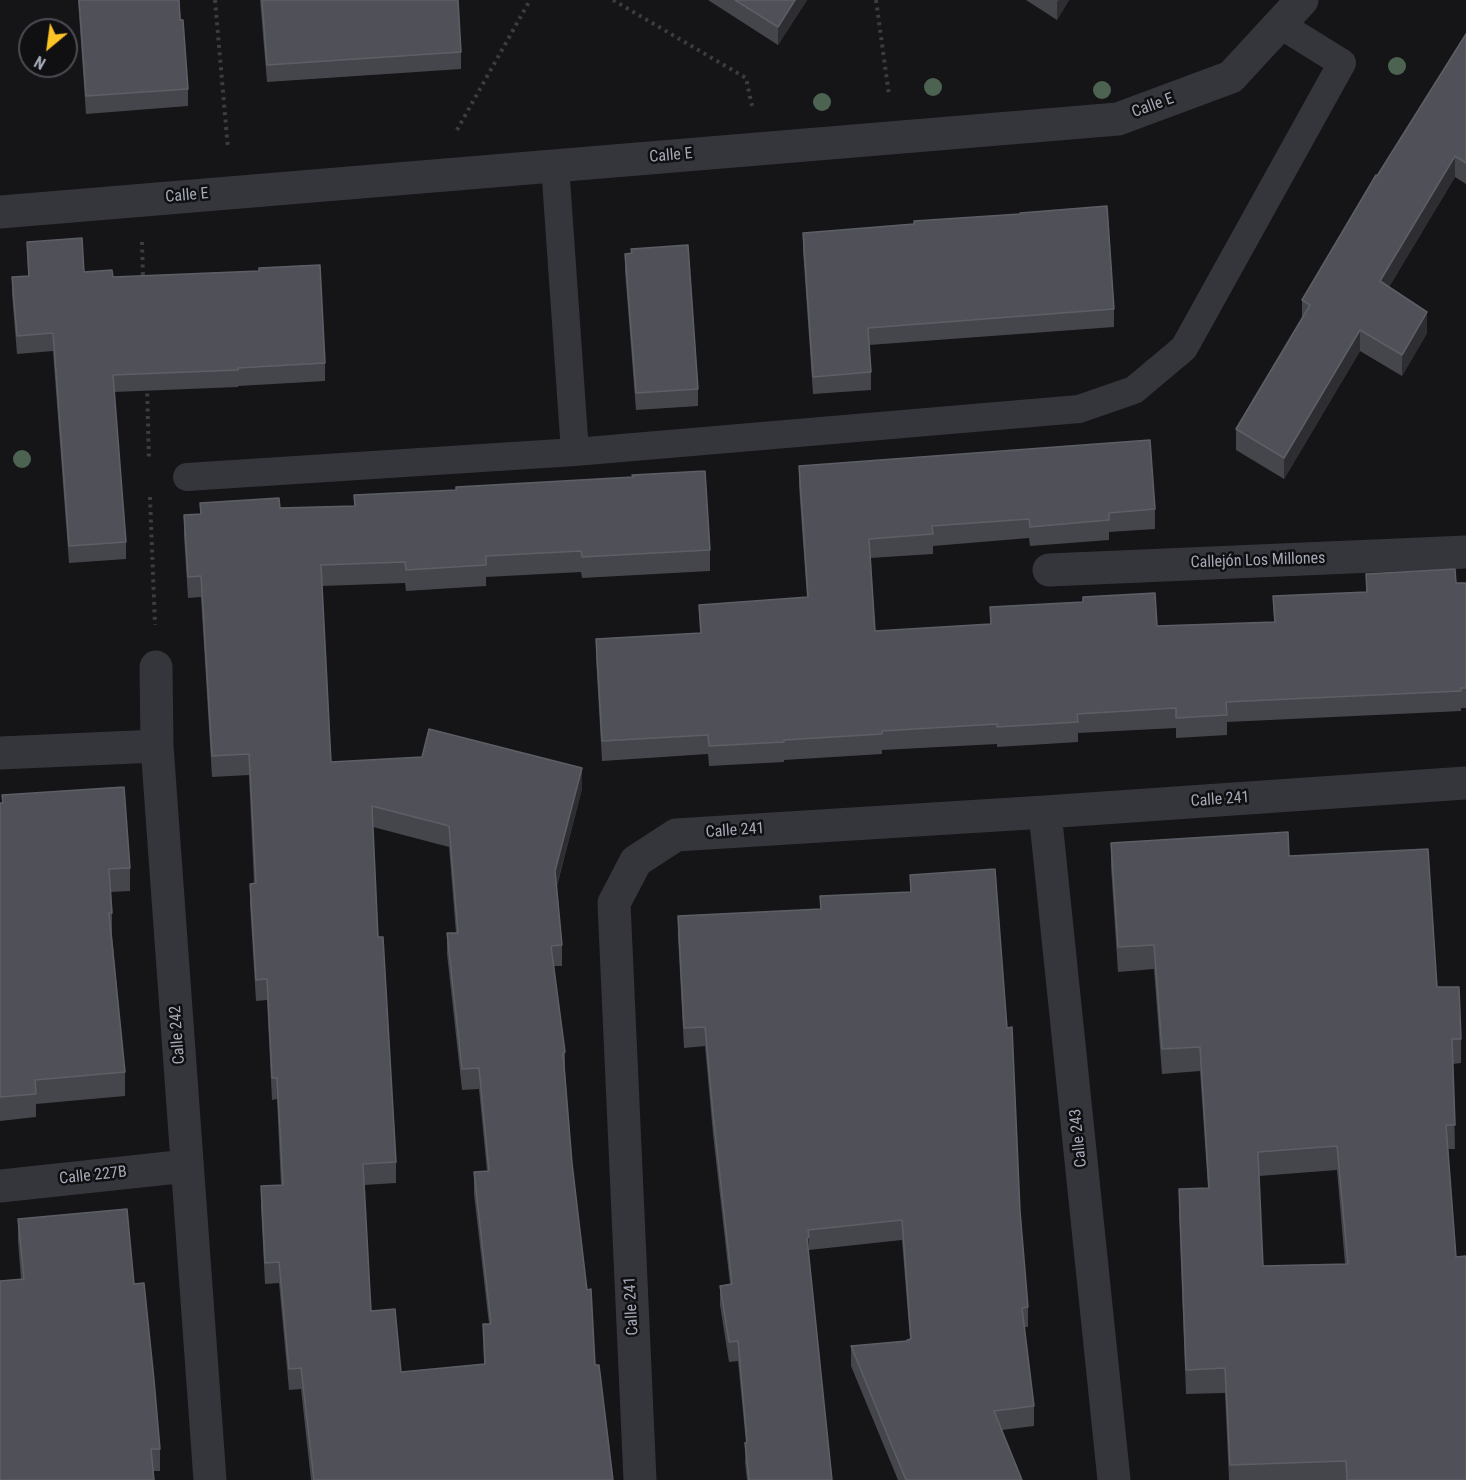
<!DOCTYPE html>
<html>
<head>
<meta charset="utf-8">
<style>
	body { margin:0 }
	#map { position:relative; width:1466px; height:1480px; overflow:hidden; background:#151417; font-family:"Roboto Condensed",sans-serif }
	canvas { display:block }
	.north { position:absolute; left:18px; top:18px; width:60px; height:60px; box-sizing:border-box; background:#100f12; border:2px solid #4c4d54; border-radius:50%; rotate:209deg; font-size:16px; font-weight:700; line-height:24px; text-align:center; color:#a5aab8 }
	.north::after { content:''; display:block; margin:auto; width:21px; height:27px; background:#fdc426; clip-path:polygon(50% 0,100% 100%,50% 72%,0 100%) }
</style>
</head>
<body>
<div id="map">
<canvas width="1466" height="1480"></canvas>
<div class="north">N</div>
</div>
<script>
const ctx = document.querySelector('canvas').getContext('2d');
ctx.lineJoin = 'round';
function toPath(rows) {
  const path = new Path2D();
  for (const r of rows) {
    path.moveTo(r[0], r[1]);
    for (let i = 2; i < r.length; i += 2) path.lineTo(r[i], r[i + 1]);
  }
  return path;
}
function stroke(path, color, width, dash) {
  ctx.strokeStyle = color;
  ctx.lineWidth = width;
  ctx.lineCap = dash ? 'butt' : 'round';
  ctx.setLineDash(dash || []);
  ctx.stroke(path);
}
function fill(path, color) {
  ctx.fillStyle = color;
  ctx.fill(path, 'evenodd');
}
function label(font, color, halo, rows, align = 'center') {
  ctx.font = font + ' "Roboto Condensed",sans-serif';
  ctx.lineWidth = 5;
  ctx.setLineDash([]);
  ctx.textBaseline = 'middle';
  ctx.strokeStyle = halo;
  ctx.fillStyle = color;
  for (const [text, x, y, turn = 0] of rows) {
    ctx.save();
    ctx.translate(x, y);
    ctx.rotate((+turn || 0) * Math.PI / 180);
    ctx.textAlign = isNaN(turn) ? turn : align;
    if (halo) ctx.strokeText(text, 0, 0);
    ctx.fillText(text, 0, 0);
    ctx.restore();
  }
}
const path = toPath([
	[215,0,228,149],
	[613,0,746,78,752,106],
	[876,0,889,95],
	[457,130,530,0],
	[142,242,143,280],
	[147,386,149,460],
	[150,497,155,625]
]);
const lane = toPath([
	[555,165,575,452],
	[187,477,575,452,1079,409,1134,390,1184,348,1342,63,1279,24]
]);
const street = toPath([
	[0,212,1118,119,1231,77,1302,0],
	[1049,570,1466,552],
	[156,667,157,746,210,1480],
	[0,753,157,746],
	[1045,812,1114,1480],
	[0,1186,187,1166],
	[640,1480,614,903,636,861,676,835,1045,812,1466,783]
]);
const trees = [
	[1397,66],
	[933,87],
	[1102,90],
	[822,102],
	[22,459]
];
const wall = toPath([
	[78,0,179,0,188,89,188,106,86,114],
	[260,0,458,0,461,52,461,69,267,82],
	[708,0,807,0,778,45],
	[1026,0,1069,0,1057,20],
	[1466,34,1466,184,1455,177,1389,287,1427,333,1402,376,1360,351,1284,479,1236,450,1236,429,1302,319,1302,300,1377,176],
	[803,233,1114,309,1114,327,869,345,871,372,871,390,813,394,803,251],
	[27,242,84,272,113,277,325,363,325,381,238,386,238,387,114,392,126,542,126,559,69,563,53,351,17,354,12,294,12,277,28,276],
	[625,254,698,389,698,406,636,410,625,271],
	[799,466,1155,509,1155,529,1109,532,1109,540,1030,546,1029,538,933,546,933,554,870,558,875,631,990,624,990,607,1157,626,1274,622,1273,596,1366,592,1366,574,1456,583,1466,583,1466,708,1461,708,1461,711,1227,722,1227,735,1176,738,1176,728,1078,733,1078,742,997,747,997,744,882,750,882,754,784,760,784,762,709,766,708,754,602,761,596,658,596,639,700,633,699,605,807,598,799,486],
	[354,495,710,550,710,571,582,578,581,572,486,577,486,586,406,591,405,583,322,586,331,762,582,789,557,886,562,945,562,966,554,966,565,1052,565,1073,572,1163,595,1365,613,1480,311,1480,301,1389,289,1390,279,1283,265,1284,261,1207,261,1186,281,1185,277,1099,272,1100,267,1000,256,1001,250,905,250,884,254,884,249,775,212,777,201,597,188,598,184,536,184,515,200,514,200,503,280,508,354,506],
	[373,827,449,847,456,933,447,933,447,954,462,1090,479,1089,487,1171,474,1172,474,1194,489,1324,483,1324,484,1364,401,1372,371,1311,364,1185,396,1183,396,1162,378,937],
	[2,795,130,868,130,891,110,892,112,913,112,936,125,1072,125,1096,36,1104,36,1117,0,1121,0,803,2,803],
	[1111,843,1289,856,1437,987,1461,1039,1461,1063,1453,1064,1455,1149,1448,1149,1466,1480,1229,1480,1225,1393,1186,1394,1179,1213,1179,1189,1208,1188,1200,1071,1162,1074,1154,969,1118,972,1111,867],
	[1337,1170,1345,1264,1263,1266,1259,1176],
	[910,875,1020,1211,1028,1307,1028,1327,1024,1327,1034,1406,1034,1426,1002,1430,1022,1480,898,1480,851,1366,851,1346,907,1341,910,1340,902,1240,809,1250,809,1257,832,1480,747,1480,745,1462,746,1443,738,1361,729,1362,720,1305,720,1286,730,1284,713,1134,705,1046,684,1048,678,936,678,916,820,909,820,896,910,892],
	[18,1219,134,1284,160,1449,160,1471,153,1471,21,1279,18,1241]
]);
const shadedWall = toPath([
	[795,0,807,0,778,45,778,27],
	[1059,0,1069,0,1057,20,1057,2],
	[1455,156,1455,177,1380,302,1380,281],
	[1427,312,1427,333,1402,376,1402,355],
	[1360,330,1360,351,1284,479,1284,458],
	[582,768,582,789,555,892,555,871],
	[809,1237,809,1257,807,1238]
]);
const building = toPath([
	[79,0,179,0,180,20,183,20,188,89,86,96,79,0],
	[262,0,458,0,461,52,267,65,262,0],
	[735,0,795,0,778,27,735,0],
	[1466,34,1466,163,1455,156,1380,281,1427,312,1402,355,1360,330,1284,458,1236,429,1310,305,1302,300,1376,175,1377,176,1466,34],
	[1107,206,1114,309,868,328,871,372,813,377,803,233,914,224,914,221,1020,214,1020,213,1107,206],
	[82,238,84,272,112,270,113,277,259,271,259,268,320,265,325,363,238,368,238,370,113,375,126,542,69,546,53,333,17,336,12,277,29,276,27,242,82,238],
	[688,245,698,389,636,393,625,254,632,253,631,249,688,245],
	[1150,440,1155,509,1109,513,1109,520,1030,527,1029,519,932,526,933,534,869,539,875,631,991,624,990,607,1083,602,1083,597,1155,593,1157,626,1275,622,1273,596,1367,592,1366,574,1455,569,1456,583,1466,583,1466,688,1461,688,1461,691,1226,702,1227,715,1176,718,1176,708,1077,714,1078,722,997,727,997,724,882,731,882,734,784,740,784,742,709,746,708,735,602,741,596,639,701,633,699,605,808,597,799,466,1150,440],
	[705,471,710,550,582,557,581,551,486,556,486,565,406,570,405,562,321,565,331,762,422,757,429,729,582,768,555,871,562,945,551,946,565,1052,563,1053,572,1163,587,1290,591,1289,595,1365,599,1365,613,1480,314,1480,301,1368,289,1369,279,1262,265,1263,261,1186,283,1185,277,1078,272,1078,267,979,256,980,250,884,256,883,249,754,212,756,201,576,188,577,184,515,201,514,200,503,279,498,280,508,355,506,354,495,456,490,456,487,633,477,632,475,705,471],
	[372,806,449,826,458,933,447,933,462,1069,479,1068,489,1171,474,1172,491,1324,483,1324,485,1364,401,1372,395,1309,371,1311,363,1164,396,1162,383,937,378,937,372,806],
	[124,787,130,868,109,869,112,913,109,913,125,1072,35,1080,36,1094,0,1097,0,803,3,803,2,795,124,787],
	[1288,832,1289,856,1428,849,1437,987,1459,987,1461,1039,1452,1039,1455,1125,1446,1125,1456,1257,1466,1256,1466,1480,1347,1480,1346,1461,1230,1465,1225,1368,1186,1370,1179,1189,1209,1188,1200,1047,1162,1049,1154,945,1118,947,1111,843,1288,832],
	[1337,1146,1348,1264,1263,1266,1258,1152,1337,1146],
	[995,869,1007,1028,1012,1027,1020,1211,1028,1307,1022,1308,1034,1406,994,1411,1022,1480,906,1480,851,1346,907,1341,907,1340,911,1339,902,1220,808,1230,809,1237,807,1238,832,1480,749,1480,745,1443,747,1442,738,1341,729,1342,720,1286,732,1284,713,1114,705,1027,684,1028,678,916,821,909,820,896,911,892,910,875,995,869],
	[127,1209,134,1284,144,1283,154,1380,160,1449,151,1449,154,1480,0,1480,0,1281,24,1279,18,1219,127,1209]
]);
const streetNames = [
	["Calle E",1153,106,-20],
	["Calle E",671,156,-5],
	["Calle E",187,196,-5],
	["Callejón Los Millones",1258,561,-2],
	["Calle 241",1220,800,-4],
	["Calle 241",735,831,-4],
	["Calle 242",178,1035,-94],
	["Calle 243",1079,1138,-96],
	["Calle 227B",93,1176,-6],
	["Calle 241",632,1306,-93]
];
stroke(path, '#3b3d43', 4, [3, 4.5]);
stroke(lane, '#35363c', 28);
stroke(street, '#35363c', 33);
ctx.fillStyle = '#4d6351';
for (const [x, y] of trees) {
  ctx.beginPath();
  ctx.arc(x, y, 9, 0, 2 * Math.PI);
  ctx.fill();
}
fill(wall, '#45464c');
fill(shadedWall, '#2e2e32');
fill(building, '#505158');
stroke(building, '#5d5f67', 1.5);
label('16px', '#a5aab8', '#100f12', streetNames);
</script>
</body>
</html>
